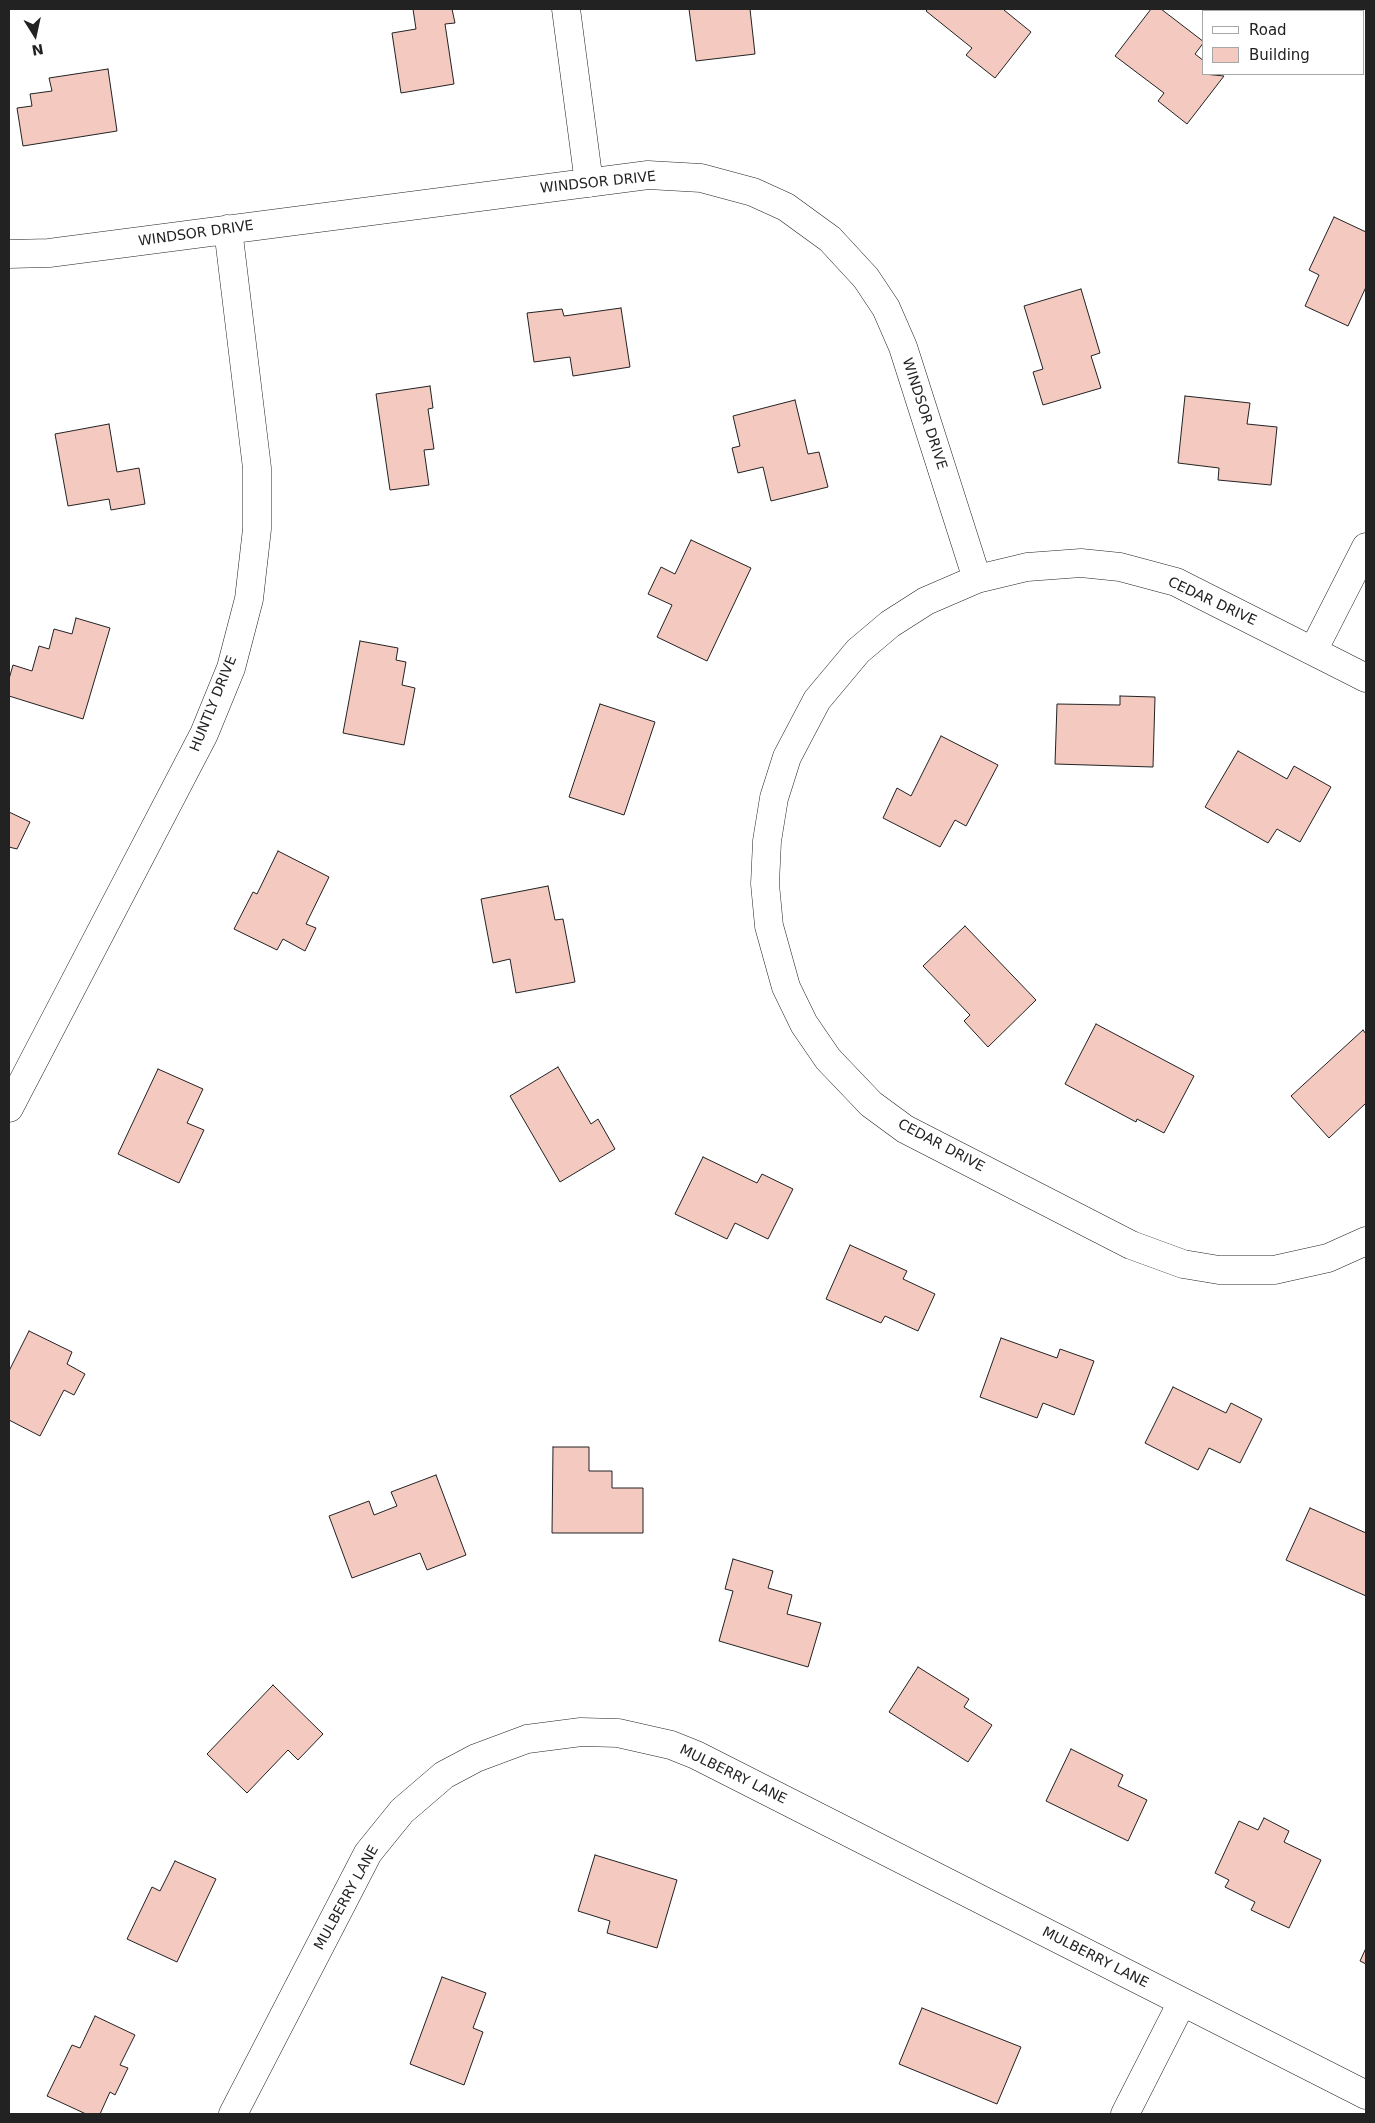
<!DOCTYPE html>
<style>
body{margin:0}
#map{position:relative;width:1375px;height:2123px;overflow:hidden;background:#fff;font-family:"DejaVu Sans",sans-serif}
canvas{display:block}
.frame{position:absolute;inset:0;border:10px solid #222;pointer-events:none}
.legend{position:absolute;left:1202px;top:10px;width:162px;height:65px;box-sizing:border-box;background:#fff;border:1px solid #a7a7a7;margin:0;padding:6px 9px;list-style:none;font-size:15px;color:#222}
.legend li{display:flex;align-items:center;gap:10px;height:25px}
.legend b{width:25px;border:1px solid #a7a7a7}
.north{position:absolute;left:10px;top:10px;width:50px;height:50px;-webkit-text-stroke:4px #fff;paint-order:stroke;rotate:170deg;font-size:14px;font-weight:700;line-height:20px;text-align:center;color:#222}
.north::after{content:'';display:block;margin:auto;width:18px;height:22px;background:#222;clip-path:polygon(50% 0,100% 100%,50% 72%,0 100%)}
</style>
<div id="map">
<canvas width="1375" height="2123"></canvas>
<div class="frame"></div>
<ul class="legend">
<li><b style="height:6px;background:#fff"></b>Road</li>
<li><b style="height:14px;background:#f3c9c0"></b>Building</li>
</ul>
<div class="north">N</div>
</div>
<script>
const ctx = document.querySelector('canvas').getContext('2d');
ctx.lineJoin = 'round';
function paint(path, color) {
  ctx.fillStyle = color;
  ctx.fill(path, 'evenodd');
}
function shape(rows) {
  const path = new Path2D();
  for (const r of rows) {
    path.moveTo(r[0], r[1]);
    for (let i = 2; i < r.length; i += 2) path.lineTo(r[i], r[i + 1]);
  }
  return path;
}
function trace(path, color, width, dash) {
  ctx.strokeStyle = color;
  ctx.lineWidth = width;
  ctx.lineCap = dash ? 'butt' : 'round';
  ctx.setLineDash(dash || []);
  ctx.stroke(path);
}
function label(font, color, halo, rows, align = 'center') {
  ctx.font = font + ' "DejaVu Sans",sans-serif';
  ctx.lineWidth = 4;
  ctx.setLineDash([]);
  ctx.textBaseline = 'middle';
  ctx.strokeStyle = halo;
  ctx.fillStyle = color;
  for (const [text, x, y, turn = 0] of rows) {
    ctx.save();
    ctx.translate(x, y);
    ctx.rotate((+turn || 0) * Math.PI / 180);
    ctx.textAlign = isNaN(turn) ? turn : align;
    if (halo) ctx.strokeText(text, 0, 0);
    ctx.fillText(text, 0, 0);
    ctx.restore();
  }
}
const building = shape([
 [413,9,452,9,455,23,445,24,454,84,401,93,392,33,416,29,413,9],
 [689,9,750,9,755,54,696,61,689,9],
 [928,9,1005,9,1004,10,1031,32,995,78,966,55,972,48,926,11,928,9],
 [1151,9,1161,9,1204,42,1195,54,1204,61,1204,74,1224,76,1187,124,1158,101,1164,93,1115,56,1151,9],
 [108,69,117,131,23,146,17,108,32,106,30,94,52,91,49,78,108,69],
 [1334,217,1366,232,1366,287,1348,326,1305,306,1319,275,1309,270,1334,217],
 [1081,289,1100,353,1091,356,1101,388,1043,405,1033,372,1043,369,1024,306,1081,289],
 [621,308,630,367,573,376,570,357,534,362,527,313,562,309,564,316,621,308],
 [430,386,433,408,428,409,434,449,424,450,429,485,390,490,376,394,430,386],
 [1185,396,1250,403,1247,424,1277,427,1271,485,1218,480,1219,468,1178,463,1185,396],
 [795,400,808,454,819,452,828,487,771,501,763,467,738,473,732,448,740,446,733,416,795,400],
 [109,424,117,472,139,468,145,504,111,510,109,499,68,506,55,434,109,424],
 [691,540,751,568,707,661,657,637,672,605,648,594,661,567,675,574,691,540],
 [76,618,110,628,83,719,9,696,9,679,13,665,32,671,39,646,49,649,54,629,72,634,76,618],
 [360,641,398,648,396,660,406,662,402,685,415,688,404,745,343,733,360,641],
 [1120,696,1155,697,1153,767,1055,764,1057,704,1120,705,1120,696],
 [600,704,655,722,624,815,569,797,600,704],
 [941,736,998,765,966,826,955,820,940,847,883,818,897,788,911,796,941,736],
 [1238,751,1287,779,1294,766,1331,787,1300,842,1277,829,1268,843,1205,807,1238,751],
 [9,812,30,822,17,849,9,847,9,812],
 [278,851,329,877,306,924,316,928,305,951,283,939,277,950,234,929,253,892,257,894,278,851],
 [548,886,555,920,563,919,575,982,516,993,510,959,493,963,481,899,548,886],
 [965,926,1036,1000,988,1047,964,1021,970,1015,923,966,965,926],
 [1096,1024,1194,1076,1164,1133,1137,1119,1136,1122,1065,1084,1096,1024],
 [1363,1030,1366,1034,1366,1103,1329,1138,1291,1096,1363,1030],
 [558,1067,591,1124,598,1119,615,1149,560,1182,510,1096,558,1067],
 [158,1069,203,1089,187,1123,204,1130,179,1183,118,1154,158,1069],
 [703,1157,757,1183,762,1174,793,1189,768,1239,735,1223,727,1239,675,1214,703,1157],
 [850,1245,907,1271,903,1279,935,1294,918,1331,885,1316,881,1323,826,1299,850,1245],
 [29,1331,72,1352,67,1364,85,1374,74,1395,64,1390,40,1436,9,1420,9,1371,29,1331],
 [1001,1338,1057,1358,1060,1349,1094,1361,1074,1415,1043,1403,1037,1418,980,1397,1001,1338],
 [1173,1387,1226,1413,1231,1403,1262,1419,1240,1463,1209,1448,1198,1470,1145,1443,1173,1387],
 [553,1447,589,1447,589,1471,612,1471,612,1488,643,1488,643,1533,552,1533,553,1447],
 [436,1475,466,1555,427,1570,420,1553,352,1578,329,1516,369,1501,374,1515,397,1506,391,1492,436,1475],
 [1310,1508,1366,1533,1366,1596,1286,1560,1310,1508],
 [733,1559,773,1571,768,1588,792,1595,787,1614,821,1623,808,1667,719,1641,733,1591,725,1589,733,1559],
 [918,1667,969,1699,964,1707,992,1725,968,1762,889,1712,918,1667],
 [273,1685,323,1734,298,1760,288,1750,247,1793,207,1754,273,1685],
 [1071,1749,1123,1775,1118,1786,1147,1800,1128,1841,1046,1801,1071,1749],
 [1264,1818,1289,1831,1284,1842,1321,1860,1289,1928,1251,1910,1255,1902,1225,1887,1229,1880,1215,1873,1239,1821,1258,1830,1264,1818],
 [595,1855,677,1880,657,1948,607,1933,610,1921,578,1911,595,1855],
 [175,1861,216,1879,177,1962,127,1939,152,1887,160,1891,175,1861],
 [1366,1948,1366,1964,1360,1961,1366,1948],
 [442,1977,486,1993,473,2028,483,2032,464,2085,410,2064,442,1977],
 [922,2008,1021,2047,997,2104,899,2064,922,2008],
 [95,2016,135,2035,120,2065,128,2068,115,2095,110,2092,100,2114,86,2114,47,2096,72,2045,80,2048,95,2016]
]);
const street = shape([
 [566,9,589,183],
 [9,254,49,253,648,175,701,178,753,192,786,207,830,239,866,278,886,308,903,347,977,579],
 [1313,651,1366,547],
 [1366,678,1176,582,1120,567,1081,563,1027,567,977,579,926,601,890,624,858,651,817,700,787,757,774,798,767,841,765,884,769,926,786,987,804,1024,828,1059,871,1104,905,1129,1131,1245,1183,1264,1219,1270,1274,1270,1328,1258,1366,1241],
 [9,1108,204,734,231,668,249,599,257,529,257,468,228,229],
 [233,2114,368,1853,402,1811,444,1775,476,1758,527,1739,581,1732,618,1733,671,1745,696,1755,1366,2095],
 [1125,2114,1182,2002]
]);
const streetNames = [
 ["WINDSOR DRIVE",598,183,-6],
 ["WINDSOR DRIVE",196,234,-8],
 ["WINDSOR DRIVE",924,414,72],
 ["CEDAR DRIVE",1212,602,25],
 ["HUNTLY DRIVE",214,704,-68],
 ["CEDAR DRIVE",941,1146,28],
 ["MULBERRY LANE",733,1775,26],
 ["MULBERRY LANE",347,1898,-61],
 ["MULBERRY LANE",1095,1958,27]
];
paint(building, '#f3c9c0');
trace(building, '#222', 1);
trace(street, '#222', 29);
trace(street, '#fff', 28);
label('14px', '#222', '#fff', streetNames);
</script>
